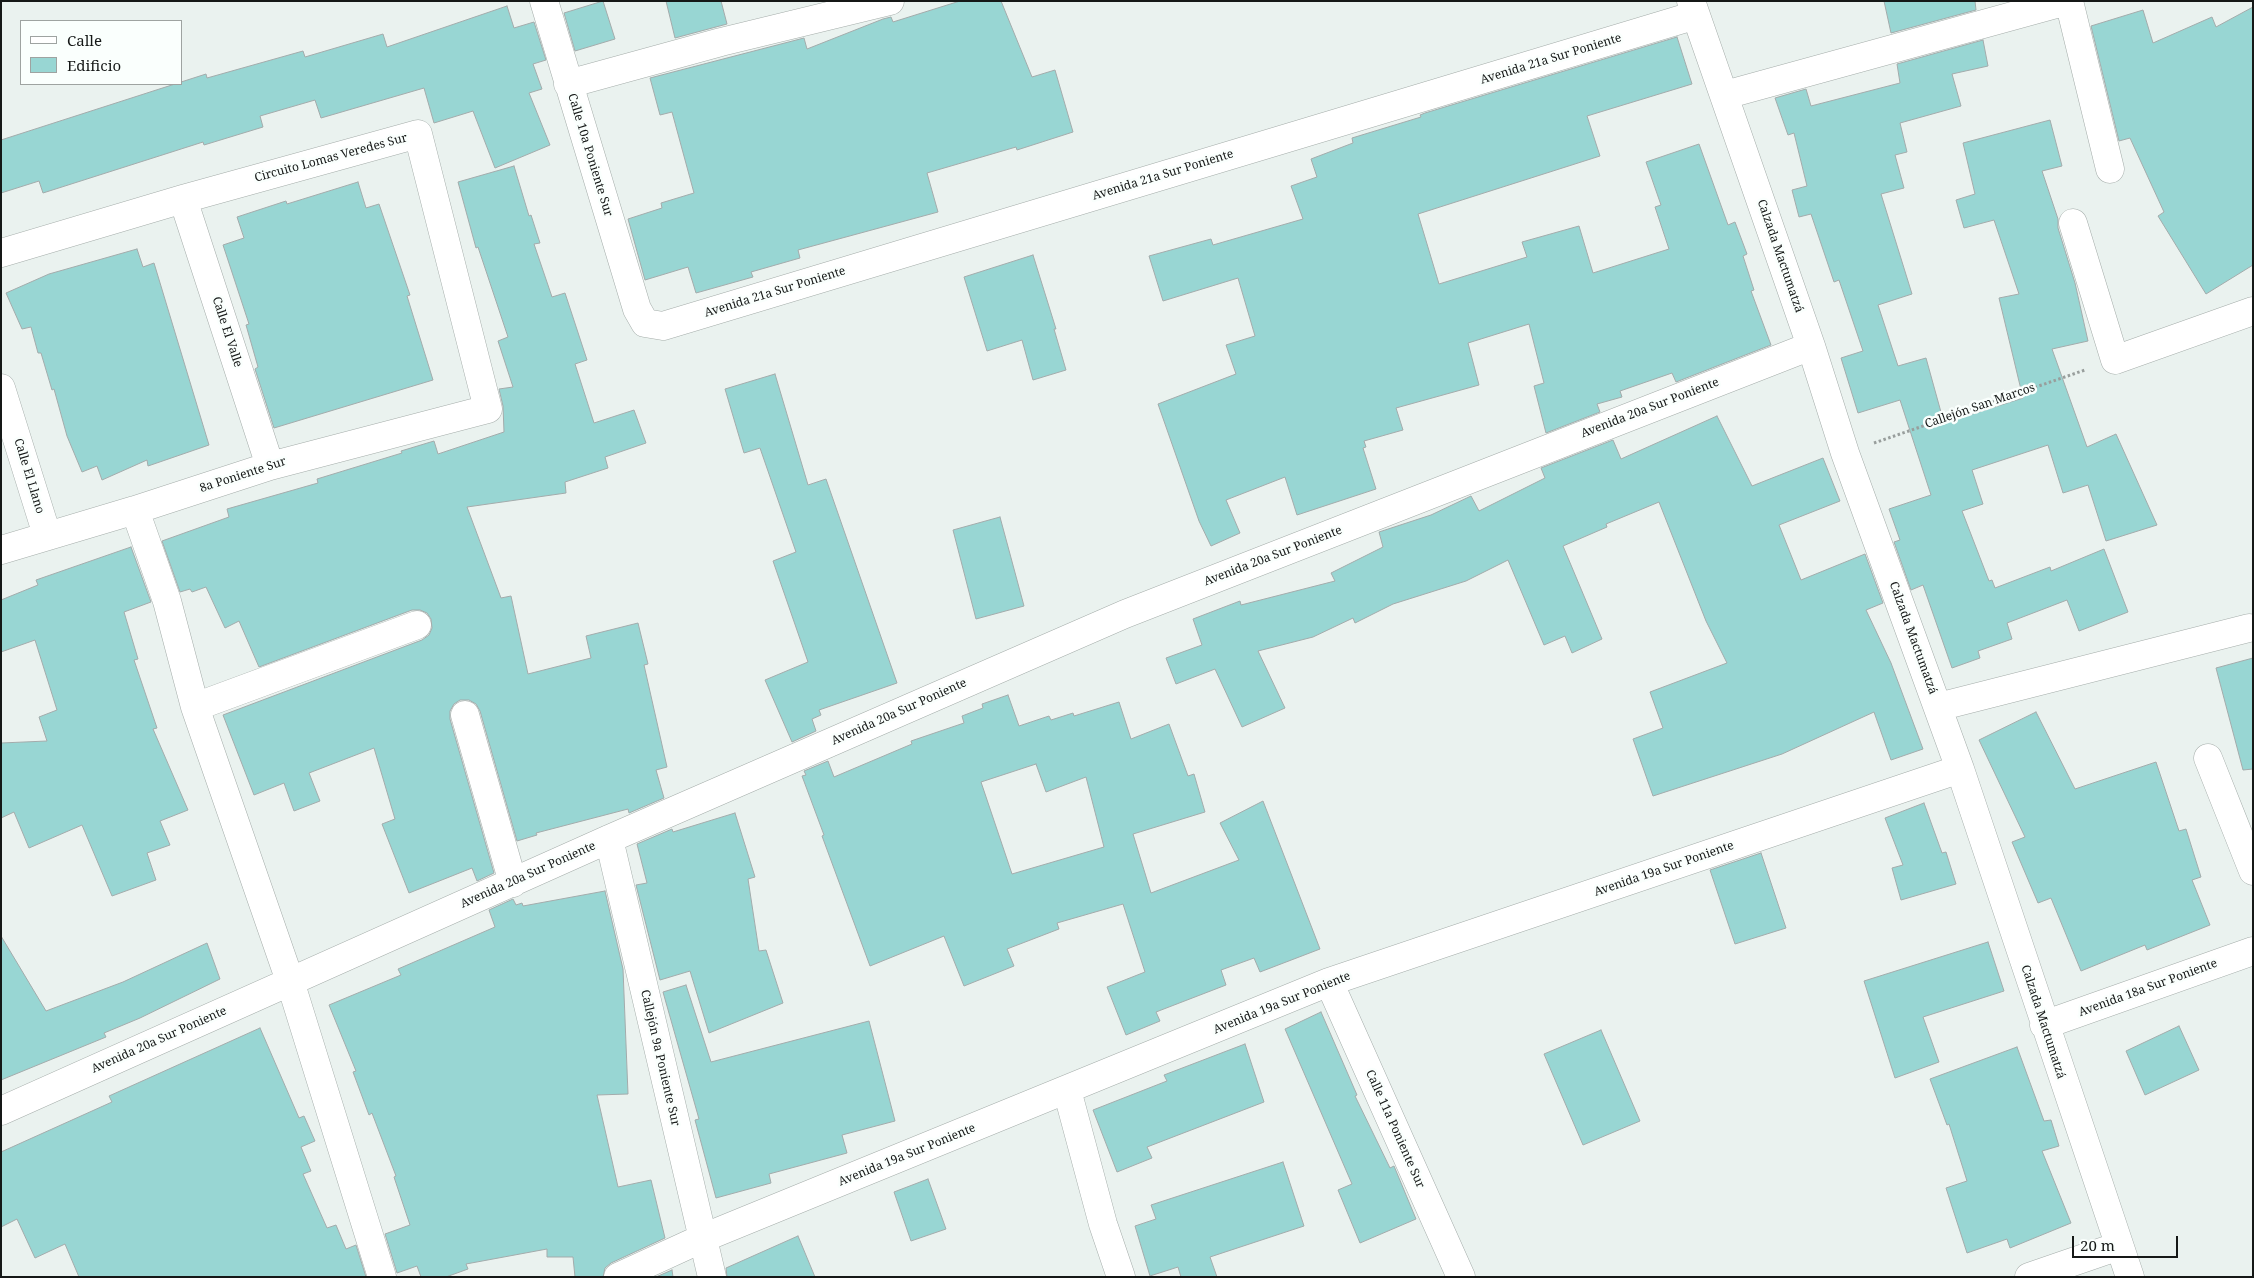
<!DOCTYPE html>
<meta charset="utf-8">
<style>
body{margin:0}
#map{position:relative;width:2254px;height:1278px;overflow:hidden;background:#eaf2ef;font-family:"Noto Serif",serif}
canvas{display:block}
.frame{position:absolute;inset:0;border:2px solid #151817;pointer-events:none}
.legend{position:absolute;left:20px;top:20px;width:162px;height:65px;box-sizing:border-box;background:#fafffd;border:1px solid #9ea3a1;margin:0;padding:6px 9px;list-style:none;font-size:15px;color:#151817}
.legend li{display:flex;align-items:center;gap:10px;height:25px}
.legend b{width:25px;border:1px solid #9ea3a1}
.scale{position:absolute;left:2072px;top:1236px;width:106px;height:22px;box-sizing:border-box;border:2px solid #151817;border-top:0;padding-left:6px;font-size:15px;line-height:18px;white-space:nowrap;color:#151817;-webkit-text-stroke:4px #fafffd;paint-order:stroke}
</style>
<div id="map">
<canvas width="2254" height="1278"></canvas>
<div class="frame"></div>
<ul class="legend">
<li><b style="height:6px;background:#fff"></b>Calle</li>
<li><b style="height:14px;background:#98d6d3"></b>Edificio</li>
</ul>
<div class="scale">20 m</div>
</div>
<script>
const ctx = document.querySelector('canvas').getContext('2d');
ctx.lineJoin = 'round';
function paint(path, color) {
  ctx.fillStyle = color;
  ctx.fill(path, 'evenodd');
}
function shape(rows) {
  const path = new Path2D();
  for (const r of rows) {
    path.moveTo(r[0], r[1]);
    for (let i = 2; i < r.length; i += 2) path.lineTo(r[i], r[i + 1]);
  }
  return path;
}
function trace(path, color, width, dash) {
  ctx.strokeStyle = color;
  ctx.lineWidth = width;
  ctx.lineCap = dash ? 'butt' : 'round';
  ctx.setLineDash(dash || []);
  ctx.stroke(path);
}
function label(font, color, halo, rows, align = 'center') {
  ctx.font = font + ' "Noto Serif",serif';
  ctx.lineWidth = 5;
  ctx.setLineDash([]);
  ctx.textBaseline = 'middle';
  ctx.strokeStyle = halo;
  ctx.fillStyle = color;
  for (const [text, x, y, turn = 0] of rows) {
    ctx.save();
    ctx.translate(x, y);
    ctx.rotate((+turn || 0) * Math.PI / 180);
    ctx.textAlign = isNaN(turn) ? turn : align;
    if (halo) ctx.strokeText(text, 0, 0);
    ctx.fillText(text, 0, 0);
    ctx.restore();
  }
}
const building = shape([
 [603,1,615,39,575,51,564,13,603,1],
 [666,1,721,1,727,24,675,38,666,1],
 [960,1,1001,1,1032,77,1055,70,1073,132,1017,150,1016,147,927,173,938,212,798,250,800,258,751,272,753,277,696,293,688,267,645,280,628,219,662,208,661,203,694,193,672,112,660,115,650,78,804,38,807,49,883,19,891,17,893,22,960,1],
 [1884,1,1975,1,1976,10,1891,33,1884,1],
 [507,6,514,28,534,22,546,60,533,64,542,89,529,93,550,145,495,168,473,111,434,123,424,88,321,118,315,100,260,116,263,127,204,145,203,142,43,193,39,181,1,193,1,140,206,74,207,78,303,51,305,57,383,34,387,47,507,6],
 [2253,7,2253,265,2206,294,2158,216,2164,212,2130,138,2119,141,2091,26,2143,10,2153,43,2212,17,2216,27,2253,7],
 [1677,37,1692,84,1587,116,1600,156,1418,214,1439,284,1527,257,1522,242,1579,226,1593,273,1669,249,1655,207,1661,205,1646,162,1699,144,1728,225,1735,222,1747,254,1743,256,1754,290,1751,291,1771,345,1676,382,1672,373,1620,391,1622,397,1597,404,1600,412,1546,433,1534,386,1544,383,1529,324,1468,343,1479,385,1396,408,1403,430,1364,441,1366,447,1363,448,1376,489,1297,515,1285,477,1226,500,1240,533,1211,546,1199,521,1158,404,1236,374,1226,345,1255,336,1238,278,1163,301,1149,256,1211,239,1213,245,1303,219,1291,186,1317,177,1311,159,1353,143,1352,138,1421,117,1420,115,1425,113,1677,37],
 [1983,40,1988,66,1952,74,1961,106,1900,123,1907,152,1895,155,1904,188,1881,194,1912,294,1878,305,1898,366,1926,358,1944,423,2023,398,1999,298,2019,294,1994,220,1964,228,1956,200,1975,194,1963,143,2050,120,2062,166,2042,171,2058,219,2058,228,2075,283,2088,341,2052,349,2087,447,2116,434,2157,525,2106,541,2088,485,2063,493,2048,445,1972,470,1983,504,1962,511,1989,581,1992,580,1995,588,2050,567,2051,571,2104,549,2128,612,2079,631,2067,600,2007,623,2012,639,1978,651,1980,658,1952,668,1923,585,1911,590,1894,542,1900,540,1889,509,1931,495,1900,400,1858,413,1841,358,1863,351,1839,280,1834,282,1811,214,1799,217,1792,190,1807,186,1794,133,1788,135,1775,98,1806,89,1811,106,1900,83,1897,64,1983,40],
 [514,166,529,216,531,215,540,243,534,244,552,297,565,293,587,360,575,364,594,423,634,410,646,443,605,457,608,468,565,482,566,493,467,507,501,598,511,596,528,674,591,658,586,636,638,623,648,664,644,665,667,767,656,770,664,798,629,813,628,809,536,833,537,835,517,841,480,711,476,704,469,700,460,700,454,704,450,711,450,719,494,873,477,881,472,868,409,893,382,824,395,819,374,748,309,773,320,801,294,811,284,783,254,795,223,715,422,640,429,635,432,628,431,619,427,613,420,610,412,610,259,667,239,621,225,628,206,587,192,592,190,589,180,592,162,541,229,517,227,509,318,483,317,479,402,453,401,451,434,441,438,454,504,432,503,406,499,389,513,387,498,341,508,337,478,247,476,248,458,182,514,166],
 [358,182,366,208,379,204,410,295,407,296,433,380,274,428,255,369,258,367,246,325,249,324,223,245,244,238,237,217,286,201,287,204,358,182],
 [137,249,143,267,154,263,209,445,148,466,147,460,102,480,97,466,82,472,67,436,54,389,52,390,41,353,38,353,31,327,22,329,6,293,49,274,137,249],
 [1033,255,1056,329,1054,329,1066,370,1033,380,1022,340,987,351,964,277,1033,255],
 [775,374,808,485,826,479,897,683,819,710,821,715,812,719,816,731,792,742,765,680,808,662,773,561,796,552,760,448,744,453,725,389,775,374],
 [1717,416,1752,486,1823,458,1840,501,1779,525,1801,580,1865,554,1883,603,1866,610,1891,663,1923,749,1891,760,1874,712,1782,754,1653,796,1633,739,1663,728,1650,692,1727,663,1706,621,1659,502,1606,524,1607,527,1563,546,1602,639,1572,653,1565,636,1544,645,1508,560,1466,581,1393,604,1355,623,1353,618,1313,637,1258,651,1285,708,1242,727,1215,669,1176,684,1166,658,1202,645,1193,619,1240,601,1241,605,1335,581,1331,573,1383,547,1379,532,1431,515,1471,496,1479,511,1545,478,1541,468,1613,440,1621,459,1717,416],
 [1000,517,1024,606,976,619,953,530,1000,517],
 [131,547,151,602,124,612,138,659,134,660,157,728,153,729,188,810,160,821,170,845,147,853,156,880,112,896,82,825,29,848,14,812,1,818,1,743,47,741,39,717,57,710,35,640,1,652,1,600,38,585,36,580,131,547],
 [2253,658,2253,769,2243,770,2216,668,2253,658],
 [1008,695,1019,726,1049,716,1051,720,1073,713,1074,716,1119,702,1131,739,1169,724,1188,776,1194,774,1205,812,1133,834,1151,893,1239,860,1220,823,1263,801,1320,949,1260,972,1254,958,1221,970,1226,985,1156,1012,1160,1021,1126,1035,1107,987,1145,972,1123,904,1057,923,1059,929,1007,949,1014,966,964,986,944,936,870,966,822,836,824,835,802,776,806,775,804,771,828,761,834,777,912,744,911,741,964,723,962,716,983,708,982,704,1008,695],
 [1036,764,1046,792,1086,777,1104,847,1012,874,981,782,1036,764],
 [2036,712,2075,789,2156,762,2179,831,2186,829,2201,877,2192,880,2210,925,2147,950,2145,945,2081,971,2051,898,2038,903,2012,842,2025,837,1979,740,2036,712],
 [1924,803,1942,853,1946,852,1956,884,1901,900,1892,868,1903,865,1885,818,1924,803],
 [735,813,755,877,748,879,759,951,766,950,783,1003,709,1033,690,971,660,980,636,885,647,883,637,844,672,829,673,832,735,813],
 [1761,853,1786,928,1735,944,1710,870,1761,853],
 [605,891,623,969,628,1094,597,1095,618,1187,651,1180,665,1238,611,1263,605,1268,603,1277,575,1277,573,1257,547,1257,547,1249,466,1264,468,1269,446,1277,421,1277,417,1266,397,1273,385,1234,410,1225,394,1177,396,1176,372,1113,369,1115,353,1072,356,1071,329,1005,401,975,398,969,495,927,489,910,513,899,516,905,522,903,523,906,605,891],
 [1,936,46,1011,123,982,207,943,220,979,140,1018,104,1033,106,1037,1,1080,1,936],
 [1988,942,2004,991,1923,1017,1939,1062,1895,1078,1864,981,1988,942],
 [686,985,711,1062,869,1021,895,1121,842,1135,847,1153,769,1174,771,1183,716,1198,695,1120,699,1119,663,992,686,985],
 [1321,1012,1357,1095,1355,1096,1390,1168,1394,1166,1416,1219,1360,1243,1338,1190,1352,1184,1285,1029,1321,1012],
 [2179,1026,2199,1070,2145,1095,2126,1051,2179,1026],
 [260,1028,299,1118,304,1116,315,1141,301,1147,311,1171,303,1174,327,1228,336,1225,346,1249,356,1245,366,1277,79,1277,65,1244,35,1258,17,1219,1,1227,1,1152,112,1102,109,1096,260,1028],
 [1601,1030,1640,1121,1583,1145,1544,1054,1601,1030],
 [1245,1044,1264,1102,1147,1147,1152,1158,1117,1172,1093,1110,1167,1081,1164,1075,1245,1044],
 [2017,1047,2044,1121,2051,1120,2059,1146,2042,1151,2071,1223,2010,1248,2007,1239,1967,1253,1946,1188,1967,1181,1949,1124,1947,1125,1930,1079,2017,1047],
 [1283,1162,1304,1226,1210,1257,1217,1277,1181,1277,1178,1267,1150,1276,1135,1226,1156,1219,1151,1205,1283,1162],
 [928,1179,946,1229,911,1241,894,1192,928,1179],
 [798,1236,815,1277,727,1277,726,1268,798,1236],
 [672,1270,673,1277,656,1277,672,1270]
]);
const path = shape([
 [1874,443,2085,370]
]);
const minor = shape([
 [544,1,637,309,645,323,663,326,1696,15],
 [1691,1,1811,346,1845,453,1960,769,2130,1277],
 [2069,1,2110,169],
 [568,84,721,42,890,1],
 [1725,95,2067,1],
 [183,199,270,466],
 [2073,223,2115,360,2253,311],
 [1,253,183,199,418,134,488,409,270,466,135,510,1,550],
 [1,388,47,535],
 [135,510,167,601,195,707,290,981,382,1277],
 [195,707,417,625],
 [1938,707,2249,628],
 [465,715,513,883],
 [2208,758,2253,871],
 [609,839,712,1277],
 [1329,982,1461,1277],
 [2044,1025,2253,951],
 [1067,1090,1103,1224,1121,1277],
 [1,1111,609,839,1125,614,1811,346],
 [618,1277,703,1238,1329,982,1960,769],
 [2029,1277,2119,1246]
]);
const streetNames = [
 ["Avenida 21a Sur Poniente",1551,59,-17],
 ["Calle 10a Poniente Sur",590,155,73],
 ["Circuito Lomas Veredes Sur",331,158,-15],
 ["Avenida 21a Sur Poniente",1163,175,-17],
 ["Calzada Mactumatzá",1780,256,71],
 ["Avenida 21a Sur Poniente",775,292,-17],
 ["Calle El Valle",227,332,72],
 ["Callejón San Marcos",1980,406,-19],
 ["Avenida 20a Sur Poniente",1650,408,-21],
 ["8a Poniente Sur",243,475,-18],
 ["Calle El Llano",29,476,73],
 ["Avenida 20a Sur Poniente",1273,556,-21],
 ["Calzada Mactumatzá",1913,638,70],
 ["Avenida 20a Sur Poniente",899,712,-24],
 ["Avenida 19a Sur Poniente",1664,869,-19],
 ["Avenida 20a Sur Poniente",528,875,-24],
 ["Avenida 18a Sur Poniente",2148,988,-20],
 ["Avenida 19a Sur Poniente",1282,1003,-22],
 ["Calzada Mactumatzá",2043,1022,72],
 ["Avenida 20a Sur Poniente",159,1040,-24],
 ["Callejón 9a Poniente Sur",660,1058,77],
 ["Calle 11a Poniente Sur",1395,1129,66],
 ["Avenida 19a Sur Poniente",907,1155,-22]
];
paint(building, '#98d6d3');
trace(building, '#a3abab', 1);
trace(minor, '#a5adaa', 29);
trace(path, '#989e9c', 3, [2.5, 2.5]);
trace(minor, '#fff', 28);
label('12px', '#151817', '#fafffd', streetNames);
</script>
